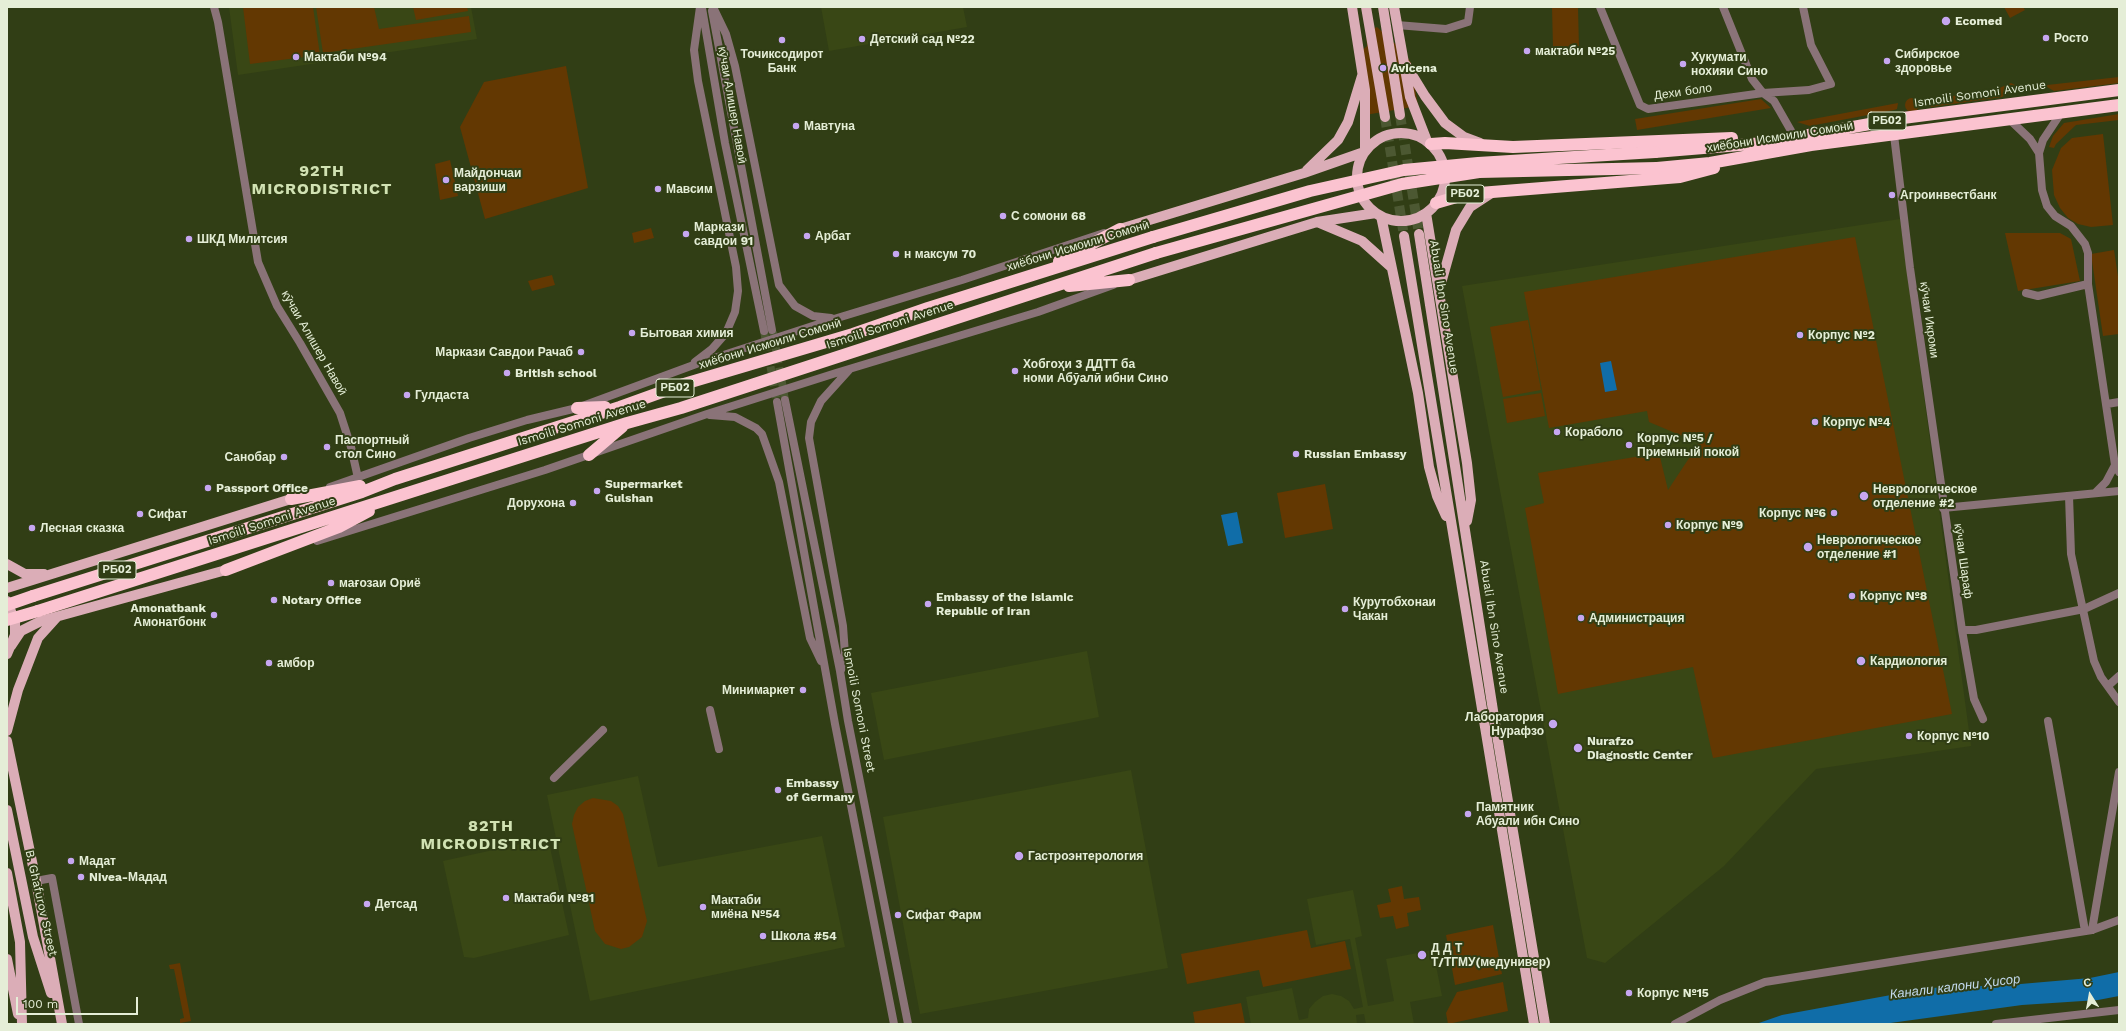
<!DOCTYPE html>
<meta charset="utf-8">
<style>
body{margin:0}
#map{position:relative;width:2126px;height:1031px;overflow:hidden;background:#313e15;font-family:"Work Sans",sans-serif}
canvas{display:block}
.frame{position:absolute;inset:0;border:8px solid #e5eed7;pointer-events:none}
.north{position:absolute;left:2070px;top:975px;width:40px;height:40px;-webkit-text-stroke:3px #313e15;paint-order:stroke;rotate:349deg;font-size:11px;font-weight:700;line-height:16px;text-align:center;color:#e5eed7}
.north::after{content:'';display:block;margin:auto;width:14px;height:18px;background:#e5eed7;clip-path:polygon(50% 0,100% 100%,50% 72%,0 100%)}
.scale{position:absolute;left:16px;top:997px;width:122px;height:18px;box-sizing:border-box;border:2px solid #e5eed7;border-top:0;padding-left:5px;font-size:12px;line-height:14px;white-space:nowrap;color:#e5eed7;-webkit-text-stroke:3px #313e15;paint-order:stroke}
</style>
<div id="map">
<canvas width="2126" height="1031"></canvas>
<div class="frame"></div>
<div class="north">С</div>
<div class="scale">100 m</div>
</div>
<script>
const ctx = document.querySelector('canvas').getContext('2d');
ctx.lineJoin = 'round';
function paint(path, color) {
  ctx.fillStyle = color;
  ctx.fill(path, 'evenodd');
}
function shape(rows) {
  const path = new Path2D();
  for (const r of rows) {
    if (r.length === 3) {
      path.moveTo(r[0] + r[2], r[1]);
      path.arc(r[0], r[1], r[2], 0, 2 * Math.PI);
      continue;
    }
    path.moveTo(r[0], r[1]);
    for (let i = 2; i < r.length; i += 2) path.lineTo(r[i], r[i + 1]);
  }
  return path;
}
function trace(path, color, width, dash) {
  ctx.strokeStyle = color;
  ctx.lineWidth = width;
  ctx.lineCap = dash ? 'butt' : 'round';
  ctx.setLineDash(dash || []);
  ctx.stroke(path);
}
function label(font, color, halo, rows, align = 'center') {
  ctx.font = font + ' "Work Sans",sans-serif';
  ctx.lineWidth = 4;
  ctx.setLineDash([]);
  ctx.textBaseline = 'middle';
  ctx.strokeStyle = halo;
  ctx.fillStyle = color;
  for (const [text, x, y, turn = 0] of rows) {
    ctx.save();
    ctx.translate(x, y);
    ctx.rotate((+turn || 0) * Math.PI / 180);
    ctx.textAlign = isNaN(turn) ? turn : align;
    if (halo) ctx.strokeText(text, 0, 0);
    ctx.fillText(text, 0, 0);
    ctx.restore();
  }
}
const built = shape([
 [229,7,471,7,477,39,238,75],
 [821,7,963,7,967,27,829,51],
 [1900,219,1971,746,1816,769,1724,866,1605,963,1587,958,1462,286],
 [1087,651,1099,717,884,760,871,693],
 [1131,770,1168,968,920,1014,883,817],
 [638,776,658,867,822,836,845,947,590,1001,547,795],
 [548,838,569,935,474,958,464,957,443,861],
 [1353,890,1362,936,1355,938,1368,1006,1394,1001,1386,959,1433,950,1442,996,1410,1002,1414,1024,1366,1024,1364,1014,1356,1015,1357,1024,1251,1024,1246,997,1292,988,1299,1020,1308,1018,1309,1009,1315,1002,1323,996,1332,994,1341,996,1349,1001,1354,1009,1363,1007,1350,939,1316,945,1307,899]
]);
const green = shape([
 [243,7,313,7,320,55,250,64],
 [316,7,374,7,379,29,469,16,471,32,323,53],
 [413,7,467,7,468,11,416,20],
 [1552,7,1578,7,1579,48,1553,48],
 [2004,7,2023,7,2025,10,2010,18],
 [1377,27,1405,53,1411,63,1418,106,1365,115,1356,56,1367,46,1366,32],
 [566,66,588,188,485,219,460,127,484,82],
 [2119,77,2119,83,2054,91,2047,87,2047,85],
 [2011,83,2015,85,2002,97,1931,107,1927,103,1927,100,1997,89],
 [1912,105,7],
 [1761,99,1771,108,1637,130,1635,119],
 [1898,103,1897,109,1894,110,1810,126,1797,122],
 [2119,114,2119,120,2076,125,2056,144,2054,148,2049,147,2053,136,2064,123],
 [2103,134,2113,225,2091,227,2078,224,2068,218,2060,208,2054,195,2052,170,2061,148,2072,138],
 [450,160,458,196,440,200,435,164],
 [651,228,654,238,634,243,632,233],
 [2005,233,2060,233,2071,239,2080,281,2018,291],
 [1855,237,1952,714,1713,758,1693,667,1558,694,1525,508,1544,503,1538,473,1659,453,1668,490,1699,443,1649,422,1647,411,1549,428,1524,292],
 [2114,250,2119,283,2119,334,2103,336,2091,254],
 [552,275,555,285,532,291,528,281],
 [1528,320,1541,390,1503,397,1490,327],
 [1541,393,1545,416,1507,423,1503,399],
 [1325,484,1333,529,1285,538,1277,493],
 [593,798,611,801,618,806,623,814,647,921,642,937,629,947,621,949,605,944,595,931,572,824,574,815,578,807,585,801],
 [1402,886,1404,899,1419,897,1421,910,1407,913,1409,926,1396,929,1393,916,1380,918,1377,905,1391,902,1388,889],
 [1493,925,1502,974,1455,985,1446,935],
 [1307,930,1311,948,1345,941,1351,969,1263,987,1259,970,1187,984,1181,954],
 [180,963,191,1021,180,1023,180,1019,184,1018,174,969,170,969,169,965],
 [1503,982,1508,1011,1448,1024,1446,1013,1457,992],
 [1241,1003,1245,1024,1195,1024,1193,1012]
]);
const water = shape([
 [1611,361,1617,390,1605,392,1600,363],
 [1237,512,1243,543,1228,546,1221,515],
 [2119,972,2119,996,2098,1000,2022,1005,1883,1024,1756,1024,1782,1015,1929,988,2009,985,2090,978]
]);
const minorTunnel = shape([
 [764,331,777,402],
 [773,332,785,400]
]);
const majorTunnel = shape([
 [1400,115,1419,234],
 [1385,117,1404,236]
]);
const minor = shape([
 [214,7,218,22,258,262,277,306,300,343,340,413,351,447,358,478],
 [713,7,726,34,735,66,779,285,795,306,813,316,831,318],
 [1600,7,1640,105,1648,109,1763,93,1809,90,1831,84,1811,45,1803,7],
 [1723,7,1752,79,1763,93,1774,101,1794,136],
 [702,8,725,143,764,331],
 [712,11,772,330],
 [1397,25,1446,29,1468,22,1470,7],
 [2009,119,2030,139,2039,153,2042,190,2047,206,2055,216,2071,226,2085,244,2088,253,2088,284,2115,465,2119,472],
 [1894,135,1910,268,1962,630,1974,699,1983,719],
 [2039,153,2043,140,2061,113],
 [2026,293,2038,296,2088,284],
 [695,362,712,349,726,333,735,312,738,291,736,267,698,81,694,50,700,7],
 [785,400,840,671,848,721,908,1024],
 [777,402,835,724,894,1024],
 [2107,404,2119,402],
 [710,415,735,417,756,428,762,434,779,482,810,638,821,661],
 [330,487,469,438,527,420,577,408,699,363,834,319,962,280,1104,233],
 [2095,493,2106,482,2115,465],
 [2069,496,2071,554,2094,661,2101,677,2119,702],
 [1943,508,2119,491],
 [317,541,545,470,707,414,836,373,1038,312,1113,285],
 [1962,630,1976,630,2084,609,2119,593],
 [841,670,845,654,843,626,809,438,811,422,821,401,849,370],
 [2109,685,2119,676],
 [710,710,719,749],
 [2048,721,2085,931],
 [554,778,603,730],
 [36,881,52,878,79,1024],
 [2092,930,2119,772],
 [1675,1024,1720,1000,1765,982,2092,930,2119,920],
 [1996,1024,2119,1010]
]);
const major = shape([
 [1352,7,1365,90,1365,151],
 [1366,7,1385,117],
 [1383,7,1400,115],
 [1394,7,1410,97,1427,141],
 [1406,65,1425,96,1445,123,1464,137,1480,143],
 [1401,177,44],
 [1307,170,1338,140,1348,122,1362,76],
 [1426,213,1467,463,1471,500,1467,521],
 [1381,216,1418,393,1429,467,1437,496,1446,516],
 [1317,222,1362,241,1391,267],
 [1120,229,1304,173,1364,152],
 [1419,234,1494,717,1545,1024],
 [1404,236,1534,1024],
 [1129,280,1317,222,1376,213],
 [1440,287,1456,230,1470,207,1493,192],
 [7,564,25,574,44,574],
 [7,588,291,499],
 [7,601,15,622,15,635,7,654],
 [11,646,21,631,41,621,226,570],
 [7,731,18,690,38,638,57,617],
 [7,741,36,881,62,1024],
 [7,810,33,937,51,993],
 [7,873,20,942,22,1024],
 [7,959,18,1014]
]);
const highway = shape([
 [1431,144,1445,143,1513,147,1732,138],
 [1655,152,1764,143,1903,118,2119,90],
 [1657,168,1710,163,1811,145,2119,105],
 [1436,203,1467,194,1680,177,1714,168],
 [1059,261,1120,229],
 [1069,286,1129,280],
 [577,408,605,407],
 [589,455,622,427],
 [291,499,360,486],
 [226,570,339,527,369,511],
 [33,596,362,492,395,479,620,407,684,384,853,334,928,308,1153,237],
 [38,611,627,423,681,408,1156,253]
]);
const highwayBridge = shape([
 [1153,237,1310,191,1404,170,1478,163,1655,152],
 [1156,253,1402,184,1479,172,1657,168],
 [7,605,33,596],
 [7,620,38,611]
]);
const markers = [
 [1946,21,5,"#c6a6f0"],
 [2046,38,4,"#c6a6f0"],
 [862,39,4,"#c6a6f0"],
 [782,40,4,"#c6a6f0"],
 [1527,51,4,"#c6a6f0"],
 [296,57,4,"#c6a6f0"],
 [1887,61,4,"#c6a6f0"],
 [1683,64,4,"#c6a6f0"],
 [1383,68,4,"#c6a6f0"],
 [796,126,4,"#c6a6f0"],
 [446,180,4,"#c6a6f0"],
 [658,189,4,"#c6a6f0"],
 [1892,195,4,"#c6a6f0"],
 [1003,216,4,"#c6a6f0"],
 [686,234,4,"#c6a6f0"],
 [807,236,4,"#c6a6f0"],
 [189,239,4,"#c6a6f0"],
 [896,254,4,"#c6a6f0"],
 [632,333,4,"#c6a6f0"],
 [1800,335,4,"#c6a6f0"],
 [581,352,4,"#c6a6f0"],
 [1015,371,4,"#c6a6f0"],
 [507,373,4,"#c6a6f0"],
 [407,395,4,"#c6a6f0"],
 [1815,422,4,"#c6a6f0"],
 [1557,432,4,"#c6a6f0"],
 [1629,445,4,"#c6a6f0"],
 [327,447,4,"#c6a6f0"],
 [1296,454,4,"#c6a6f0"],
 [284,457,4,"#c6a6f0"],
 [208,488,4,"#c6a6f0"],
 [597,491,4,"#c6a6f0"],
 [1864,496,5,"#c6a6f0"],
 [573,503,4,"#c6a6f0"],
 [1834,513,4,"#c6a6f0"],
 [140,514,4,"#c6a6f0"],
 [1668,525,4,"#c6a6f0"],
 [32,528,4,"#c6a6f0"],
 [1808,547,5,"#c6a6f0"],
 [331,583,4,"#c6a6f0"],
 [1852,596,4,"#c6a6f0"],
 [274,600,4,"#c6a6f0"],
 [928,604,4,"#c6a6f0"],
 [1345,609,4,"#c6a6f0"],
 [214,615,4,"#c6a6f0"],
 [1581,618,4,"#c6a6f0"],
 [1861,661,5,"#c6a6f0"],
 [269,663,4,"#c6a6f0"],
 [803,690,4,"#c6a6f0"],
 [1553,724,5,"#c6a6f0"],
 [1909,736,4,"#c6a6f0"],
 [1578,748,5,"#c6a6f0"],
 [778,790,4,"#c6a6f0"],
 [1468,814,4,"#c6a6f0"],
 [1019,856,5,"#c6a6f0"],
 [71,861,4,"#c6a6f0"],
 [81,877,4,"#c6a6f0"],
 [506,898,4,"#c6a6f0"],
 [367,904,4,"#c6a6f0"],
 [703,907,4,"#c6a6f0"],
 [898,915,4,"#c6a6f0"],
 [763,936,4,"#c6a6f0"],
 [1422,955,5,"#c6a6f0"],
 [1629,993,4,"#c6a6f0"]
];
const shields = [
 [1887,121,38],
 [1465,194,38],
 [675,388,38],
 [117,570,38]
];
const shieldNames = [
 ["РБ02",1887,121],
 ["РБ02",1465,194],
 ["РБ02",675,388],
 ["РБ02",117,570]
];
const poiNames = [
 ["Ecomed",1955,21],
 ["Росто",2054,38],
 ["Детский сад №22",870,39],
 ["мактаби №25",1535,51],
 ["Точиксодирот",782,54,"center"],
 ["Банк",782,68,"center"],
 ["Сибирское",1895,54],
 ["здоровье",1895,68],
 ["Мактаби №94",304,57],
 ["Хукумати",1691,57],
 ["нохияи Сино",1691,71],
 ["Avicena",1391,68],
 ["Мавтуна",804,126],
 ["Майдончаи",454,173],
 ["варзиши",454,187],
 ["Мавсим",666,189],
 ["Агроинвестбанк",1900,195],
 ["С сомони 68",1011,216],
 ["Маркази",694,227],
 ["савдои 91",694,241],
 ["Арбат",815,236],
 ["ШКД Милитсия",197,239],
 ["н максум 70",904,254],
 ["Бытовая химия",640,333],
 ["Корпус №2",1808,335],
 ["Маркази Савдои Рачаб",573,352,"right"],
 ["Хобгоҳи 3 ДДТТ ба",1023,364],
 ["номи Абӯалӣ ибни Сино",1023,378],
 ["British school",515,373],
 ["Гулдаста",415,395],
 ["Корпус №4",1823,422],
 ["Кораболо",1565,432],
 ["Корпус №5 /",1637,438],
 ["Приемный покой",1637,452],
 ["Паспортный",335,440],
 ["стол Сино",335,454],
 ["Russian Embassy",1304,454],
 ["Санобар",276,457,"right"],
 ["Supermarket",605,484],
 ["Gulshan",605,498],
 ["Passport Office",216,488],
 ["Неврологическое",1873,489],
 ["отделение #2",1873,503],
 ["Дорухона",565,503,"right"],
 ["Корпус №6",1826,513,"right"],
 ["Сифат",148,514],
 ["Корпус №9",1676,525],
 ["Лесная сказка",40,528],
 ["Неврологическое",1817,540],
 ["отделение #1",1817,554],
 ["мағозаи Ориё",339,583],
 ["Корпус №8",1860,596],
 ["Embassy of the Islamic",936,597],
 ["Republic of Iran",936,611],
 ["Notary Office",282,600],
 ["Курутобхонаи",1353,602],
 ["Чакан",1353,616],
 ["Amonatbank",206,608,"right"],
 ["Амонатбонк",206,622,"right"],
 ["Администрация",1589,618],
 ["Кардиология",1870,661],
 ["амбор",277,663],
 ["Минимаркет",795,690,"right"],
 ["Лаборатория",1544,717,"right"],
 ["Нурафзо",1544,731,"right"],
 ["Корпус №10",1917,736],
 ["Nurafzo",1587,741],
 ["Diagnostic Center",1587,755],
 ["Embassy",786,783],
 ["of Germany",786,797],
 ["Памятник",1476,807],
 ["Абуали ибн Сино",1476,821],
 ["Гастроэнтерология",1028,856],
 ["Мадат",79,861],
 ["Nivea-Мадад",89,877],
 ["Мактаби №81",514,898],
 ["Мактаби",711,900],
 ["миёна №54",711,914],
 ["Детсад",375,904],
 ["Сифат Фарм",906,915],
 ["Школа #54",771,936],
 ["Д Д Т",1431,948],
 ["Т/ТГМУ(медунивер)",1431,962],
 ["Корпус №15",1637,993]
];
const streetNames = [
 ["Дехи боло",1683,92,-8],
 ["Ismoili Somoni Avenue",1980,94,-8],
 ["кӯчаи Алишер Навоӣ",732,105,80],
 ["хиёбони Исмоили Сомонӣ",1780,137,-9],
 ["хиёбони Исмоили Сомонӣ",1078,246,-17],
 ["Abuali Ibn Sino Avenue",1444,307,81],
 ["кӯчаи Икроми",1929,320,82],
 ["Ismoili Somoni Avenue",890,325,-18],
 ["кӯчаи Алишер Навоӣ",314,343,60],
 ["хиёбони Исмоили Сомонӣ",770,344,-17],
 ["Ismoili Somoni Avenue",582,423,-17],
 ["Ismoili Somoni Avenue",272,521,-18],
 ["кӯчаи Шараф",1963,561,82],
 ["Abuali Ibn Sino Avenue",1494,627,81],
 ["Ismoili Somoni Street",859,710,79],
 ["B. Ghafurov Street",41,903,77]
];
const waterNames = [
 ["Канали калони Ҳисор",1955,987,-7]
];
const districtNames = [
 ["92TH",322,171],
 ["MICRODISTRICT",322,189],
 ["82TH",491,826],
 ["MICRODISTRICT",491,844]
];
paint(built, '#394715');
paint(green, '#633802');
paint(water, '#106da8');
trace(minorTunnel, '#4c5832', 8, [8, 4]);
trace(majorTunnel, '#4c5832', 10, [10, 5]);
trace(minor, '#8a7378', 8);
trace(major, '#dbadb7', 10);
trace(highway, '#fbc3d0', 12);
trace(highwayBridge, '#fbc3d0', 12);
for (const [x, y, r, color] of markers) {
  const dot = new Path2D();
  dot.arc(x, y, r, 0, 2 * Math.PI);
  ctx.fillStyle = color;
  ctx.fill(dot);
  trace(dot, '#313e15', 1.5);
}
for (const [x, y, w] of shields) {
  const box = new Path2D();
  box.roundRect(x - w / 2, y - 9, w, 18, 3);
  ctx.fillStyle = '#313e15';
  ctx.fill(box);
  trace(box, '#e5eed7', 1);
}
label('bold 11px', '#e5eed7', null, shieldNames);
label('bold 12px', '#e5eed7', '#313e15', poiNames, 'left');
label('12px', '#e5eed7', '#313e15', streetNames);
label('italic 13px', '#c3d9ed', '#313e15', waterNames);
ctx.letterSpacing = '1px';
label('bold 16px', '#d1e2b3', '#313e15', districtNames);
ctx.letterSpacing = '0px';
</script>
